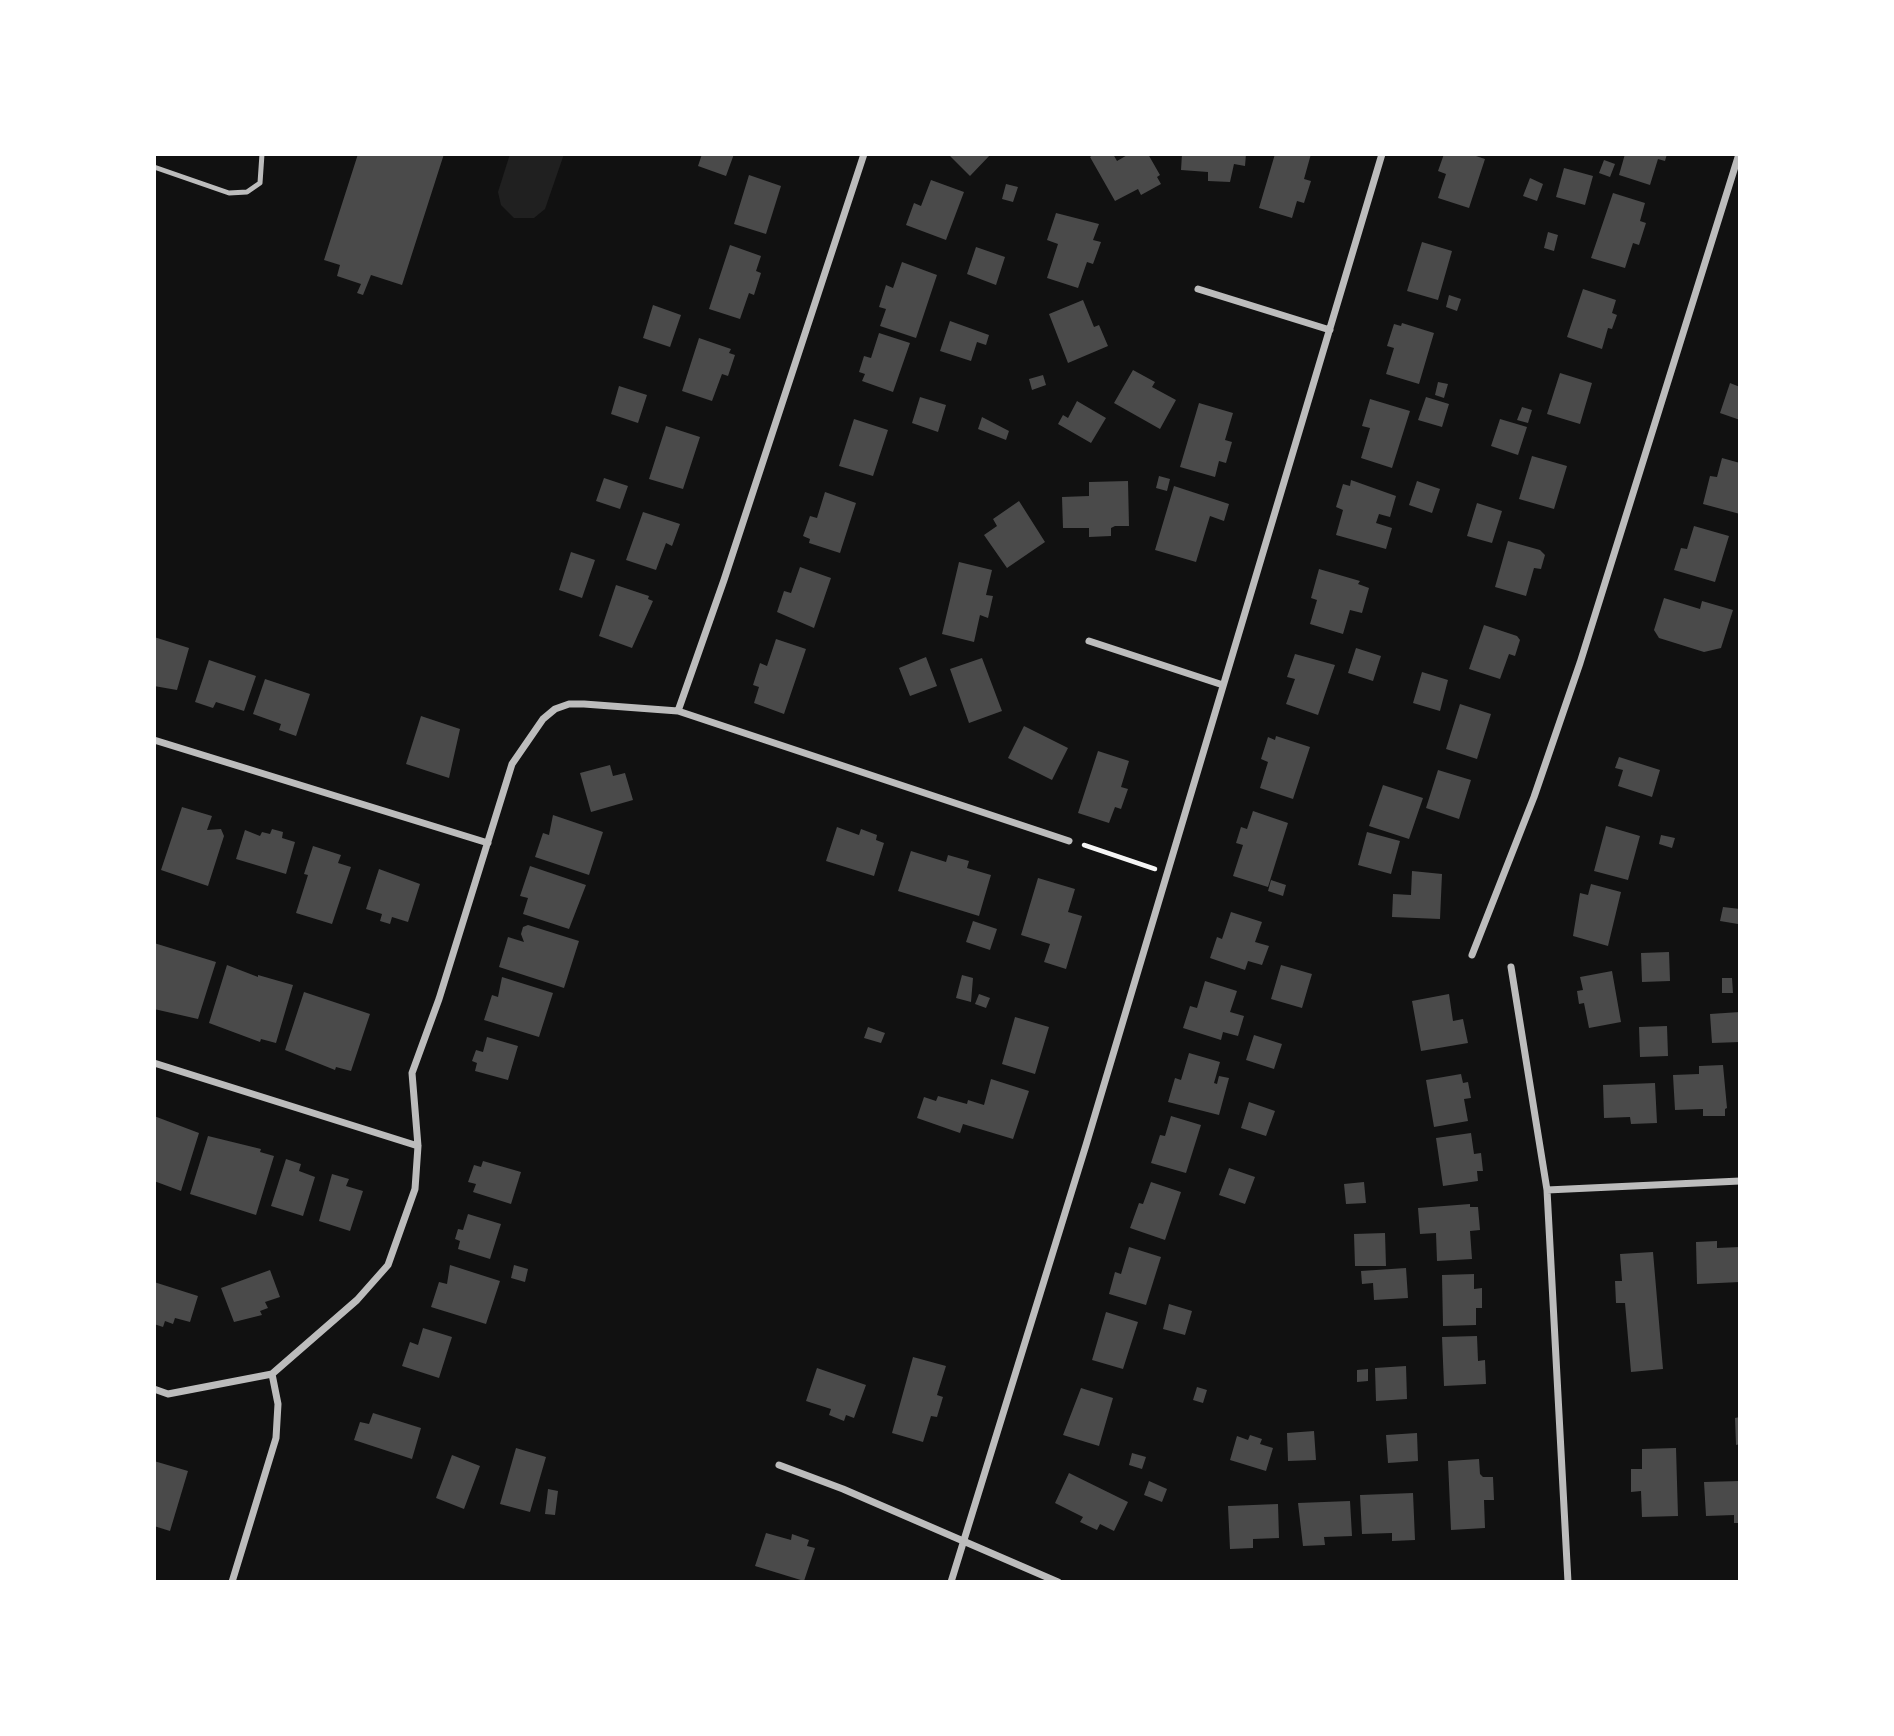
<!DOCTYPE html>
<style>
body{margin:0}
#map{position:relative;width:1894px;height:1736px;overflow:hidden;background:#111;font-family:Inter,sans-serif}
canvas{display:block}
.frame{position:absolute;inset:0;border:156px solid #fff;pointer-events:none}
</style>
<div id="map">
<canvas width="1894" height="1736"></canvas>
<div class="frame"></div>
</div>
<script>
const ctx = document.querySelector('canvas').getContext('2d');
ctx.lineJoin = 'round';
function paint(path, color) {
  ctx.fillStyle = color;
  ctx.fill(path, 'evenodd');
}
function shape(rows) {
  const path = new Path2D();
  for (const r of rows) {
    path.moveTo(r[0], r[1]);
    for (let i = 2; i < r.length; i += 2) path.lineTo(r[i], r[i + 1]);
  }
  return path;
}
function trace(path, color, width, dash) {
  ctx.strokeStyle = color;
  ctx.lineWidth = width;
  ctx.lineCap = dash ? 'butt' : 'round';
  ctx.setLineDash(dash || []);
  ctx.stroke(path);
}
const green = shape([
 [510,154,564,154,545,209,534,218,514,218,501,205,498,192]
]);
const building = shape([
 [358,154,444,154,402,285,371,275,363,295,357,293,361,284,337,276,340,265,324,260],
 [702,154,734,154,726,176,698,166],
 [948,154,991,154,970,176],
 [1094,154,1113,154,1117,161,1129,154,1148,154,1160,175,1157,177,1161,184,1141,195,1138,189,1115,201,1090,157],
 [1182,154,1246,154,1245,166,1234,164,1230,182,1208,181,1208,172,1181,170],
 [1275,154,1311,154,1304,179,1311,181,1304,203,1297,201,1292,218,1259,208],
 [1444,154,1470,154,1485,159,1469,208,1438,198,1446,174,1438,171],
 [1625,154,1667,154,1665,161,1658,159,1650,185,1619,175],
 [1604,160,1615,164,1610,177,1599,173],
 [1564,168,1593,176,1585,205,1556,197],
 [749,175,781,186,766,234,734,224],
 [1530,178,1543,184,1537,201,1523,196],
 [931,180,964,192,946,240,906,225,914,203,921,206],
 [1006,184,1018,187,1013,202,1002,199],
 [1613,193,1645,203,1640,221,1646,223,1639,245,1633,243,1625,268,1591,258],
 [1056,213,1099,224,1093,240,1101,242,1093,264,1087,262,1078,288,1047,278,1058,244,1047,240],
 [1548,232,1558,235,1554,251,1544,248],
 [1422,242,1452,251,1438,300,1407,291],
 [730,245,761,256,756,271,761,273,754,295,749,293,740,319,709,309],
 [976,247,1005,257,996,285,967,274],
 [902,262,937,275,916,338,880,326,886,309,879,307,886,285,893,288],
 [1583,289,1616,300,1612,313,1617,315,1612,329,1608,328,1602,349,1567,337],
 [1449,295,1461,299,1457,311,1446,307],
 [1083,300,1094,327,1099,325,1108,346,1068,363,1049,314],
 [653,305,681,315,670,347,643,338],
 [950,321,989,335,986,345,977,342,971,361,940,351],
 [1402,323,1434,333,1419,384,1386,374,1394,348,1387,346,1394,324,1401,326],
 [879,333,910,343,893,392,862,381,865,374,859,372,864,356,871,358],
 [699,338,731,349,729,353,735,355,728,376,722,374,712,401,682,391],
 [1133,370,1155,382,1152,387,1176,400,1160,429,1114,403],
 [1560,373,1592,383,1580,424,1547,414],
 [1043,375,1046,385,1032,390,1029,379],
 [1438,382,1448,384,1444,398,1435,395],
 [1730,383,1740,387,1740,420,1720,413],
 [619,386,647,395,638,423,611,414],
 [920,397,946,405,938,432,912,423],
 [1426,397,1449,404,1442,427,1418,420],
 [1370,399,1410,411,1392,468,1361,458,1370,428,1362,426],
 [1077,401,1106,418,1091,443,1058,424,1063,415,1068,418],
 [1199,403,1233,413,1225,440,1232,442,1226,463,1219,461,1215,477,1180,467],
 [1522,407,1532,410,1528,423,1517,420],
 [982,417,1009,431,1006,440,978,429],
 [854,419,888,430,873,476,839,466],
 [1500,419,1527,427,1518,455,1491,446],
 [666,426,700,437,683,489,649,479],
 [1532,456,1567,466,1554,509,1519,499],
 [1722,458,1740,463,1740,514,1703,504,1710,476,1717,477],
 [1159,476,1170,479,1167,491,1156,488],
 [604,478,628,486,620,509,596,501],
 [1351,480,1396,496,1390,517,1379,514,1376,523,1392,528,1386,549,1336,535,1343,510,1336,507,1343,484,1350,486],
 [1128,481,1129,526,1115,526,1111,528,1111,536,1089,537,1089,528,1063,528,1062,497,1089,496,1089,482],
 [1417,481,1440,489,1432,513,1409,505],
 [1174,486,1229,504,1224,521,1210,516,1196,562,1155,550],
 [825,492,856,503,840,553,809,543,810,539,803,536,810,516,817,518],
 [1019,501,1045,542,1007,568,984,535,997,526,993,519],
 [1477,503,1502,511,1492,543,1467,536],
 [643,512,680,524,672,546,666,543,656,570,626,560],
 [1694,526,1729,536,1715,582,1674,570,1681,548,1687,549],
 [1508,541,1540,550,1545,555,1541,569,1534,568,1526,596,1495,587],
 [571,552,595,560,582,598,559,590],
 [959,562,992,570,986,595,993,596,988,618,980,615,974,642,942,634],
 [800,567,831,578,814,628,777,612,784,591,791,593],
 [1319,569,1360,581,1358,584,1369,588,1362,613,1350,610,1343,634,1310,624,1317,600,1311,598],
 [616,585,649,596,648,599,653,601,632,648,599,636],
 [1664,598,1700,609,1702,601,1733,610,1721,648,1704,652,1659,638,1654,630],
 [1484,625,1517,636,1520,640,1515,656,1509,654,1500,679,1469,669],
 [154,637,189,648,177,690,154,686],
 [776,639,806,649,784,714,754,703,759,687,753,685,760,663,767,666],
 [1356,648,1381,656,1373,681,1348,673],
 [1295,654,1335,665,1318,715,1286,704,1295,679,1287,677],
 [926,657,937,686,910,696,899,668],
 [982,658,1002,711,969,723,950,669],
 [209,660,256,676,244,711,216,702,213,708,195,702],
 [1422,672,1448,680,1440,711,1413,703],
 [265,679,310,694,296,736,279,730,281,724,253,714],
 [1460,704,1491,714,1477,759,1446,749],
 [421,716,460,729,449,778,406,764],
 [1024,726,1068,748,1052,780,1008,758],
 [1276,736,1310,747,1293,799,1260,788,1268,762,1261,759,1268,737,1275,740],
 [1098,751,1129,761,1121,787,1128,789,1121,809,1115,807,1109,823,1078,813],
 [1619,757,1660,770,1652,797,1618,786,1623,770,1615,768],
 [610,765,613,776,625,773,633,800,591,812,580,773],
 [1438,770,1471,780,1459,819,1426,808],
 [1383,785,1423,798,1409,839,1369,826],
 [182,807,212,816,207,830,221,829,224,836,208,886,161,870],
 [1253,811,1288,823,1268,887,1233,876,1243,845,1236,843,1241,827,1247,829],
 [553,815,603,832,589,875,535,857,543,833,549,835],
 [1606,826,1640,836,1628,880,1594,871],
 [837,827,859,835,861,829,877,835,876,840,884,843,874,876,826,861],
 [272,829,283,832,282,838,295,842,286,874,236,859,245,830,260,836,262,832,270,834],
 [1367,832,1400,841,1391,874,1358,865],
 [1661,835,1675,838,1672,848,1659,844],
 [313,846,341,855,338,863,351,867,332,924,296,913,308,875,304,874],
 [911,851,946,862,948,855,969,861,967,868,991,875,979,916,898,891],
 [530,866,586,885,569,929,523,914,528,898,520,896],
 [379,869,420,884,408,922,392,917,390,924,380,921,382,914,366,909],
 [1412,871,1442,874,1440,919,1392,917,1393,894,1411,895],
 [1038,878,1075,889,1068,912,1082,916,1066,969,1044,962,1050,944,1021,935],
 [1271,880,1286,885,1283,896,1268,891],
 [1591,884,1621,892,1608,946,1573,936,1580,893,1588,895],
 [1723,907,1740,909,1738,924,1720,921],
 [1231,912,1262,922,1255,942,1269,946,1262,965,1248,961,1245,970,1210,958,1217,937,1222,939],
 [973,921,997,929,990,950,966,942],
 [528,925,579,941,564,988,499,967,508,937,524,942,521,934,523,927],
 [154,943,216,962,198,1019,154,1009],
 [1669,952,1670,981,1642,982,1641,953],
 [227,965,258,977,258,975,293,985,276,1043,261,1039,260,1042,209,1023],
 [1281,965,1312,974,1302,1008,1271,999],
 [1612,971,1621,1022,1589,1028,1584,1003,1579,1004,1577,991,1583,990,1580,977],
 [962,975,973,978,971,1002,956,998],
 [502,977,553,993,539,1037,484,1020,492,995,498,997],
 [1722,978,1732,978,1733,993,1722,993],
 [1205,981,1237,991,1230,1012,1244,1016,1238,1036,1223,1032,1221,1040,1183,1028,1190,1006,1197,1008],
 [304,992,370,1014,351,1071,336,1067,335,1070,285,1050],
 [979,994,990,998,986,1008,975,1004],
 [1449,994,1453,1021,1463,1019,1468,1043,1421,1051,1412,1001],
 [1740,1012,1740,1042,1712,1043,1710,1014],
 [1015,1017,1049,1027,1035,1074,1002,1064],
 [1667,1026,1668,1056,1640,1057,1639,1027],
 [868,1027,885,1033,881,1043,864,1038],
 [1254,1035,1282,1044,1274,1069,1246,1060],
 [487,1037,518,1046,508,1080,475,1071,477,1063,472,1061,476,1050,483,1052],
 [1189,1053,1220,1062,1214,1083,1217,1084,1219,1076,1229,1078,1219,1115,1168,1102,1175,1078,1181,1080],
 [1723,1065,1727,1108,1725,1109,1725,1116,1703,1116,1703,1109,1675,1110,1673,1075,1699,1074,1699,1066],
 [1461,1074,1463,1083,1468,1082,1471,1098,1464,1099,1468,1121,1434,1127,1426,1080],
 [991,1079,1029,1091,1013,1139,963,1124,960,1133,917,1118,924,1097,936,1101,938,1096,967,1104,968,1100,984,1105],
 [1655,1083,1657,1123,1631,1124,1630,1117,1604,1118,1603,1085],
 [1249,1102,1275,1111,1266,1136,1241,1128],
 [154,1116,199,1133,181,1191,154,1181],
 [1171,1116,1201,1125,1186,1173,1151,1163,1160,1135,1165,1136],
 [1471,1133,1474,1154,1481,1153,1483,1171,1477,1171,1478,1181,1443,1186,1436,1138],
 [208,1136,261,1149,260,1152,274,1156,256,1215,190,1194],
 [286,1159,301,1164,299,1171,315,1177,303,1216,271,1206],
 [483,1161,521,1172,511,1204,473,1192,476,1184,468,1182,474,1165,481,1167],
 [1229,1168,1255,1177,1245,1204,1219,1195],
 [332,1174,349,1179,346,1186,363,1191,350,1231,319,1221],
 [1151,1182,1181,1192,1165,1240,1130,1228,1139,1203,1143,1204],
 [1364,1182,1366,1203,1346,1204,1344,1184],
 [1470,1204,1470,1207,1478,1207,1480,1230,1470,1231,1472,1259,1437,1261,1436,1233,1420,1234,1418,1208],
 [468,1214,501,1224,490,1259,458,1249,460,1241,455,1239,458,1229,463,1230],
 [1385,1233,1386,1266,1355,1266,1354,1234],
 [1717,1241,1717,1248,1740,1247,1740,1282,1697,1284,1696,1242],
 [1129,1247,1161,1257,1146,1305,1109,1294,1115,1272,1121,1274],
 [1653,1252,1663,1369,1631,1372,1625,1303,1616,1303,1615,1281,1622,1281,1620,1254],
 [450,1265,500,1281,486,1324,431,1307,439,1282,447,1284],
 [514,1265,528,1269,525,1282,511,1278],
 [1406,1268,1408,1298,1374,1300,1373,1283,1362,1284,1361,1271],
 [270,1270,280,1297,265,1302,268,1308,260,1311,262,1315,234,1322,221,1288],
 [1474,1274,1474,1289,1482,1288,1482,1308,1476,1308,1476,1325,1443,1326,1442,1275],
 [154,1282,198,1296,190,1322,175,1318,173,1324,165,1321,163,1327,154,1324],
 [1169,1304,1192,1311,1185,1335,1163,1329],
 [1106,1312,1138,1322,1123,1369,1092,1360],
 [423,1328,452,1337,439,1378,402,1366,410,1342,418,1345],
 [1477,1336,1478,1361,1485,1360,1486,1384,1444,1386,1442,1337],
 [913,1357,946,1366,937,1395,943,1397,937,1417,931,1416,923,1442,892,1433],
 [1406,1366,1407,1399,1376,1401,1375,1368],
 [817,1368,866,1385,854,1418,846,1415,844,1421,829,1415,831,1409,806,1401],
 [1368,1369,1368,1381,1357,1382,1357,1370],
 [1197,1387,1207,1390,1203,1403,1193,1400],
 [1081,1388,1113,1398,1099,1446,1063,1435],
 [373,1413,421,1428,412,1459,354,1440,360,1422,369,1424],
 [1740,1417,1740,1444,1736,1445,1735,1418],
 [1314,1431,1316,1460,1288,1461,1287,1433],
 [1417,1433,1418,1461,1388,1463,1386,1435],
 [1250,1435,1262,1439,1260,1444,1273,1448,1266,1471,1230,1460,1237,1436,1248,1440],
 [516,1448,546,1457,530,1512,500,1504],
 [1676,1448,1678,1516,1642,1517,1641,1491,1631,1492,1631,1469,1642,1469,1642,1449],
 [1132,1453,1146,1457,1142,1469,1129,1465],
 [452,1455,480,1466,464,1509,436,1498],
 [1479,1459,1480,1474,1483,1477,1493,1477,1494,1500,1484,1500,1485,1528,1451,1530,1448,1461],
 [154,1461,188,1471,170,1531,154,1526],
 [1069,1473,1128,1502,1114,1531,1100,1524,1097,1530,1080,1522,1083,1517,1055,1503],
 [1149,1481,1167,1489,1162,1502,1144,1495],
 [1740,1481,1740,1523,1734,1523,1734,1515,1706,1516,1704,1482],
 [548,1489,558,1491,555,1515,545,1514],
 [1413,1493,1415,1540,1392,1541,1392,1533,1362,1534,1360,1495],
 [1350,1501,1352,1536,1324,1537,1325,1545,1303,1546,1298,1503],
 [1278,1504,1279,1538,1253,1539,1253,1548,1230,1549,1228,1506],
 [766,1533,791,1540,792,1534,809,1540,807,1546,815,1548,804,1581,755,1566]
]);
const path = shape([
 [1084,845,1155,869]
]);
const service = shape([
 [154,167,229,193,247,192,260,183,262,154]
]);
const minor = shape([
 [1198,289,1330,330],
 [1089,641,1223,685],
 [678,711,724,580,864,154],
 [154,740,488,843],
 [1472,955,1534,797,1580,663,1739,154],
 [1511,967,1547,1190,1568,1582],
 [154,1063,418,1146],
 [1547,1190,1740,1181],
 [154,1389,168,1394,272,1374,357,1300,388,1265,415,1189,418,1146,412,1073,439,999,512,764,543,719,555,709,569,704,584,704,678,711,1069,841],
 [779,1465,843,1489,1058,1582],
 [232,1582,276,1438,278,1404,272,1374],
 [951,1582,1086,1145,1382,154]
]);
paint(green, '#202020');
paint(building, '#4a4a4a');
trace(path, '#f5f5f5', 4.5);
trace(service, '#bcbcbc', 5);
trace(minor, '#bcbcbc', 7);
</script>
